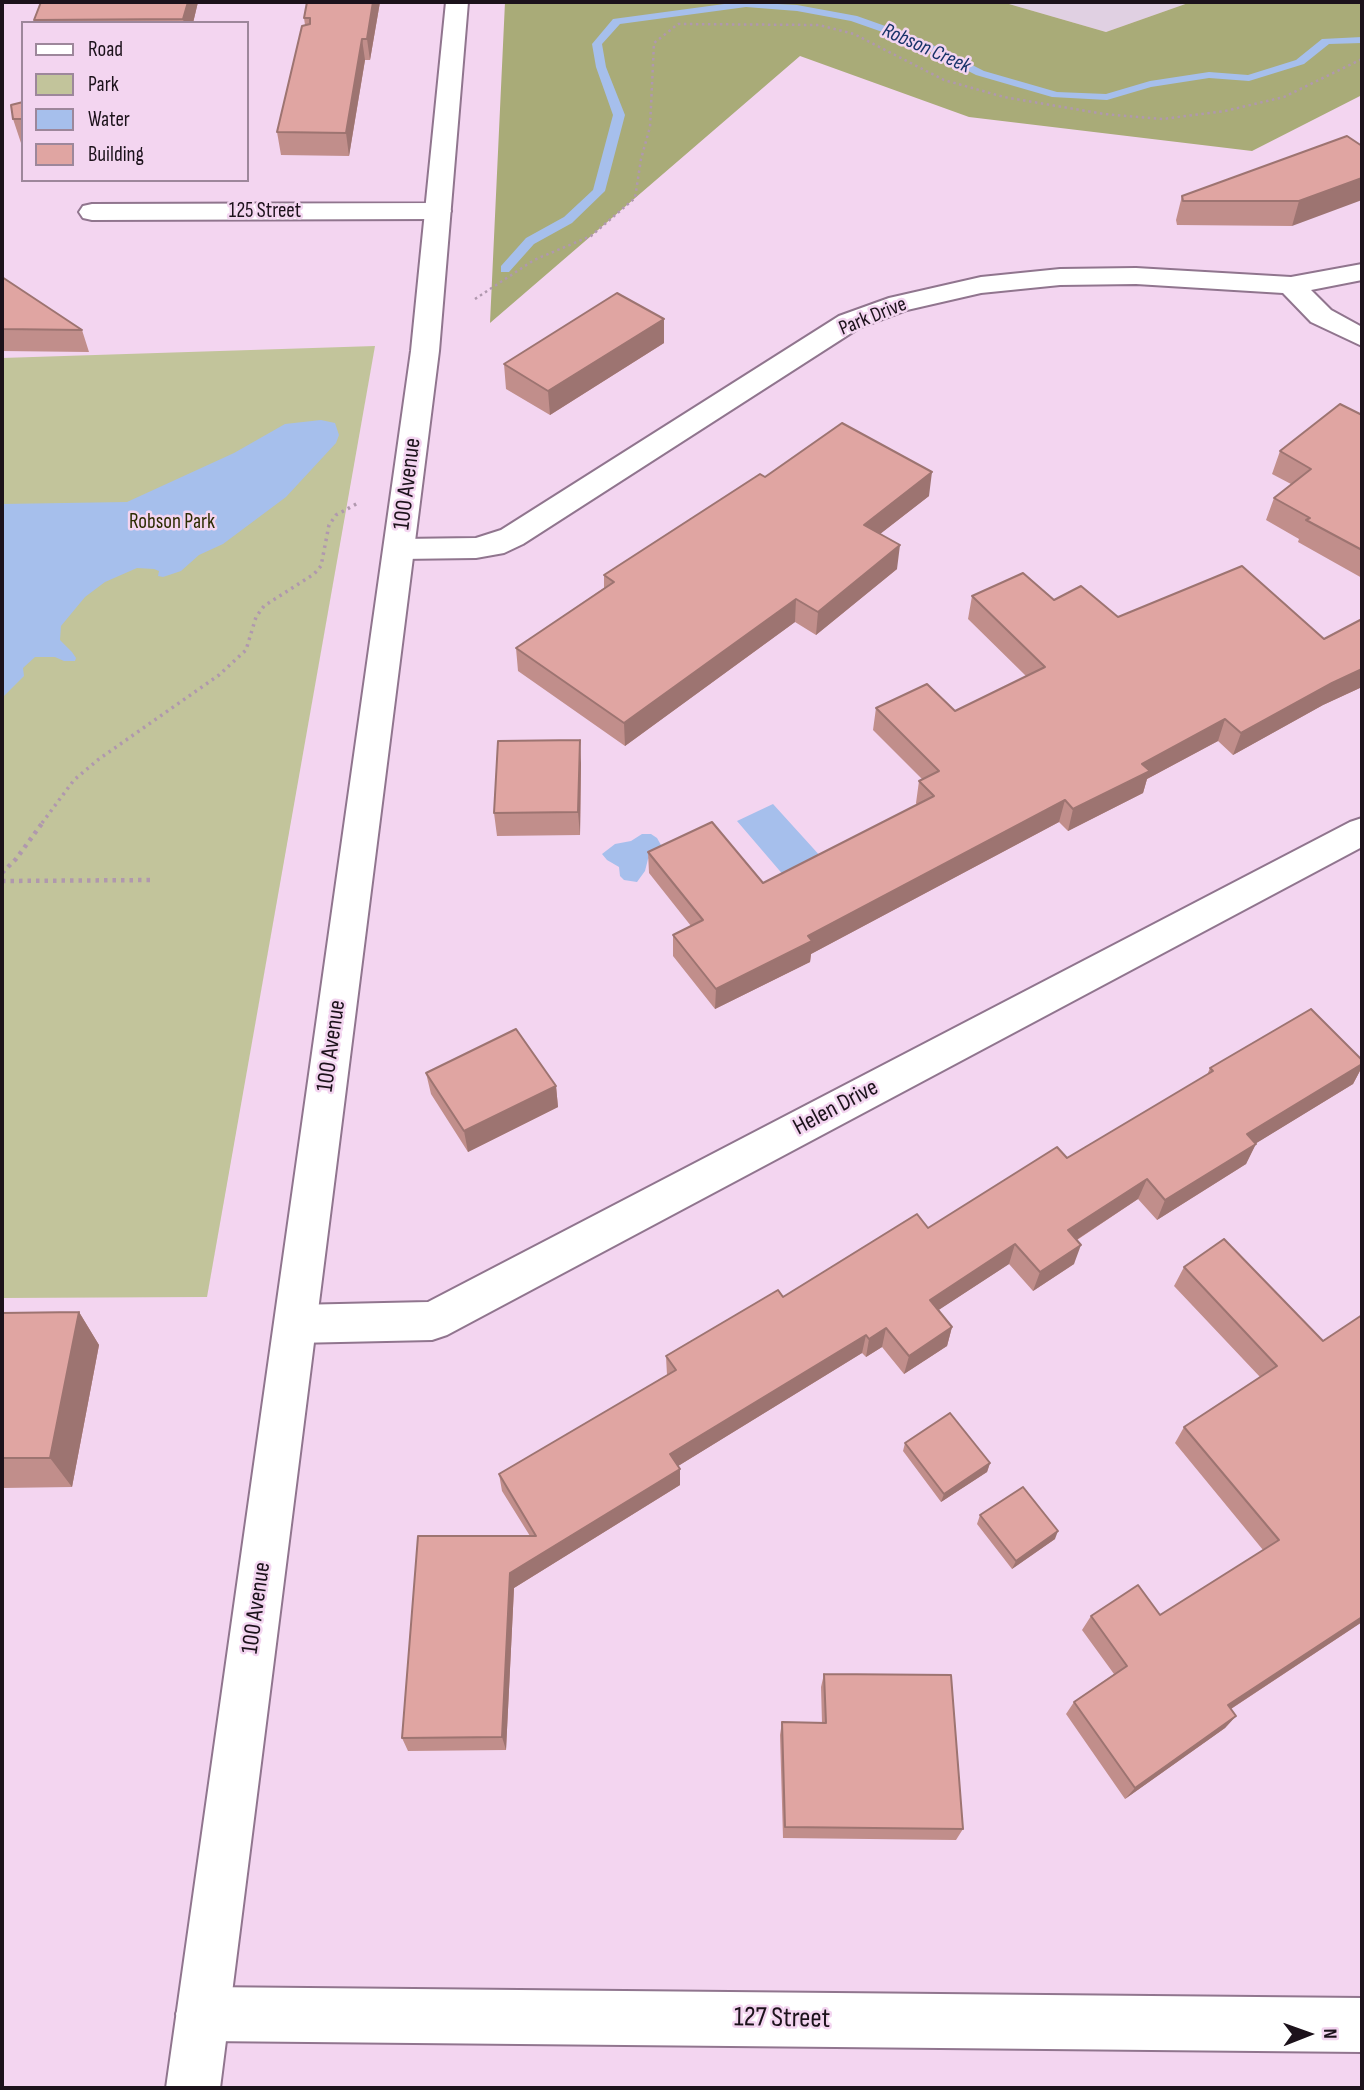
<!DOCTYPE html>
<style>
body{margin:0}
#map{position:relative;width:1364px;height:2090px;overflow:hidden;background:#f3d5f0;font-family:"Sofia Sans Condensed",sans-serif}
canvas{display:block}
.frame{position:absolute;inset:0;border:4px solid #1c121b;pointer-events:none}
.legend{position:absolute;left:21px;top:21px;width:228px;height:161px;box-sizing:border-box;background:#f3d5f0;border:2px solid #9d879b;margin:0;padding:9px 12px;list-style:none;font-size:21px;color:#1c121b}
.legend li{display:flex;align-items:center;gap:14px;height:35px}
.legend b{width:35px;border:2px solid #9d879b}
.north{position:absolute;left:1273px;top:1999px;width:70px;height:70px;-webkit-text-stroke:5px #f3d5f0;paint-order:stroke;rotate:89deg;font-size:19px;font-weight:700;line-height:28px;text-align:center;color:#1c121b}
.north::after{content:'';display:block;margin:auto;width:24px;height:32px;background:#1c121b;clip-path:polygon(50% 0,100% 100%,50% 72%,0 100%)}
</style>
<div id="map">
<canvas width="1364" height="2090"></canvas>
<div class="frame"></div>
<ul class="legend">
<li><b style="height:9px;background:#fff"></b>Road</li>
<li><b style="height:19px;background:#c2c49b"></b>Park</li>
<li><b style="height:19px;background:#a6bfec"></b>Water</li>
<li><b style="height:19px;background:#e0a5a2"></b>Building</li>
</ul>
<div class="north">N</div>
</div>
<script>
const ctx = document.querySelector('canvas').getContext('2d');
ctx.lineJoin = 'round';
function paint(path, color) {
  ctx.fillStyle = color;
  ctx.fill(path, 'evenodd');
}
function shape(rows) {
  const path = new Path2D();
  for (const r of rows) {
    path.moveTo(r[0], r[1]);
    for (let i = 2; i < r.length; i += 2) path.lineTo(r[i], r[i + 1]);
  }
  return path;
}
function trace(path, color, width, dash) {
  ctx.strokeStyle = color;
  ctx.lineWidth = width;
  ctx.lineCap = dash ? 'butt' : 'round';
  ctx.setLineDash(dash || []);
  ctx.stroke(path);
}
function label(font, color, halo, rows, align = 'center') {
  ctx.font = font + ' "Sofia Sans Condensed",sans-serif';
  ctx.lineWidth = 5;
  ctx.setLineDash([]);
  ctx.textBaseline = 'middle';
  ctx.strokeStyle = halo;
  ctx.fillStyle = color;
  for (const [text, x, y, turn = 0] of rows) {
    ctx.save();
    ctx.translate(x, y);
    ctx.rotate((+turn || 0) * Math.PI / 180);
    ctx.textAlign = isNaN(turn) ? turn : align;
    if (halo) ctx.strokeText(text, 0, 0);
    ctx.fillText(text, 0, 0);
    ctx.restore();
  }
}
const education = shape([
 [1002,2,1191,2,1106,32]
]);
const green = shape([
 [375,346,207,1297,2,1298,2,358]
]);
const forest = shape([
 [505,2,1002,2,1106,32,1191,2,1362,2,1362,95,1252,151,969,117,800,56,490,323]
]);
const water = shape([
 [321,420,335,423,339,435,336,443,286,497,223,544,199,555,181,571,163,577,158,576,159,571,154,569,137,568,105,582,85,597,61,626,60,640,72,652,76,658,75,661,64,661,55,657,35,657,23,668,24,676,2,698,2,504,127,502,234,453,285,424],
 [773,804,822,858,785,877,737,821],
 [642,834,651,834,657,838,661,845,658,852,648,859,645,871,637,882,624,880,620,876,619,867,607,860,602,854,615,844,631,841]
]);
const stream = shape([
 [739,2,797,5,857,16,919,38,984,71,1057,92,1106,94,1150,81,1209,72,1248,75,1296,60,1322,39,1362,37,1362,43,1329,44,1304,64,1249,81,1209,78,1151,87,1107,100,1052,97,976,75,911,42,851,21,797,11,746,7,620,24,602,44,606,67,625,115,605,191,572,223,534,244,509,272,501,272,501,266,526,238,564,217,593,190,613,115,596,67,592,44,613,19,739,2]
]);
const pathFar2 = shape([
 [475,299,534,260,591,236,635,198,641,159,650,127,654,43,678,24,819,25,854,34,944,80,1004,97,1104,114,1163,119,1225,111,1284,97,1362,59]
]);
const pathFar1 = shape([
 [42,823,74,780,99,759,219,675,246,650,256,617,264,606,314,574,321,566,329,525,336,515,360,502]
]);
const path = shape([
 [2,873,16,859,43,822],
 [2,881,155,880]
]);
const street = shape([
 [438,203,447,205,451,211,447,217,438,219,92,220,83,218,79,212,83,206,92,204,438,203],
 [1362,264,1362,280,1311,290,1331,310,1362,327,1362,346,1311,322,1283,293,1136,284,1060,285,981,293,907,310,859,328,523,544,504,553,476,558,400,559,389,556,384,549,389,542,400,539,476,538,501,530,839,316,889,298,981,277,1060,269,1136,268,1291,277,1362,264],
 [1362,818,1362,847,447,1335,432,1340,295,1343,280,1338,274,1324,280,1310,295,1305,428,1302,1350,822,1362,818],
 [203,1987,1362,1998,1362,2052,203,2041,184,2033,176,2014,184,1995,203,1987]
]);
const secondary = shape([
 [446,2,468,2,439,351,220,2088,166,2088,411,351,446,2]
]);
const wall = shape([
 [41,2,198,2,193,23,35,23,34,20],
 [307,2,380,2,370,60,365,60,349,156,281,155,277,132,305,25,304,18],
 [23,102,23,143,21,143,13,119],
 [1347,136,1292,226,1177,225,1176,220,1182,196],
 [2,277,82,330,89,352,2,351],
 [664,319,664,343,550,415,506,389,504,364],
 [1362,415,1362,578,1298,542,1299,539,1266,520,1274,498,1291,484,1272,474,1280,451],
 [765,477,929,496,880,534,897,569,816,635,795,622,625,746,518,671,516,648,604,588,604,575],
 [972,596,1054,600,1118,617,1324,639,1362,619,1362,687,1323,705,1233,755,1218,741,1147,779,1143,793,1068,831,1059,822,811,954,810,962,715,1009,673,956,673,935,691,926,649,873,648,852,763,883,917,805,916,803,919,781,922,779,873,730,876,708,955,711,1026,676,968,619],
 [581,763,580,835,497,836,494,813],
 [1362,1060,1362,1067,1353,1084,1256,1143,1246,1164,1157,1220,1138,1199,1077,1240,1074,1264,1033,1291,1009,1264,938,1310,952,1327,947,1346,904,1374,882,1347,866,1357,862,1353,678,1466,680,1469,680,1485,514,1588,506,1750,408,1751,402,1738,530,1536,502,1491,499,1474,667,1375,666,1356,783,1297,928,1228,1067,1158,1207,1075,1210,1068],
 [426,1073,556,1086,558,1107,468,1152,431,1094],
 [1184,1267,1323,1341,1362,1315,1362,1622,1231,1709,1236,1716,1225,1728,1125,1799,1066,1714,1074,1702,1114,1674,1082,1630,1091,1616,1160,1615,1263,1550,1175,1443,1184,1427,1260,1377,1174,1286],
 [79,1312,99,1345,72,1487,2,1488,2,1313],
 [905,1443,990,1463,987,1472,941,1502,903,1451],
 [980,1515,1055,1539,1012,1569,977,1524],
 [824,1674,963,1829,956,1840,783,1838,780,1735,782,1722,822,1723,821,1687]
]);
const shadedWall = shape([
 [188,2,198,2,193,23,184,23,183,19],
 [373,2,380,2,370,60,367,39],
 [362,39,365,60,349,156,346,133],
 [1362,178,1362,200,1292,226,1299,201],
 [664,319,664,343,550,415,548,391],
 [932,472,929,496,862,548,864,525],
 [900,545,897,569,816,635,818,612],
 [796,599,795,622,625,746,624,723],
 [1362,669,1362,687,1323,705,1233,755,1241,733,1332,683],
 [1225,719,1218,741,1147,779,1143,793,1068,831,1073,809,1142,764],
 [580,740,581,763,580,835,578,812],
 [1065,800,1059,822,811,954,810,962,715,1009,716,989,808,936],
 [1362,1064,1362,1067,1353,1084,1237,1155,1247,1134],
 [556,1086,558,1107,468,1152,464,1131],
 [1256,1144,1246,1164,1157,1220,1165,1200],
 [1147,1179,1138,1199,1061,1250,1068,1230],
 [1015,1244,1009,1264,925,1319,930,1300],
 [1081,1245,1074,1264,1033,1291,1040,1272],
 [79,1312,99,1345,72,1487,50,1458],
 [952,1327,947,1346,904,1374,909,1356],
 [886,1328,882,1347,866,1357,869,1339],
 [866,1335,862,1353,670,1471,670,1454],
 [990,1463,987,1472,941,1502,944,1494],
 [680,1469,680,1485,514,1588,506,1750,502,1737,510,1573],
 [1058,1531,1055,1539,1012,1569,1016,1561],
 [1362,1617,1362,1622,1217,1718,1228,1705],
 [1236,1716,1225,1728,1125,1799,1135,1788]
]);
const building = shape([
 [41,2,188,2,183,19,34,20,41,2],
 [307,2,373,2,367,39,362,39,346,133,277,132,302,26,310,24,310,18,304,18,307,2],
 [23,102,23,119,13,119,11,105,23,102],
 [1347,136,1362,146,1362,178,1299,201,1183,201,1182,196,1347,136],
 [2,277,82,330,2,329,2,277],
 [617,293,664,319,548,391,504,364,617,293],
 [1340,404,1362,415,1362,550,1306,520,1310,518,1274,498,1311,469,1280,451,1340,404],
 [842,423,932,472,864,525,900,545,818,612,796,599,624,723,516,648,614,582,604,575,760,474,765,477,842,423],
 [1242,566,1324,639,1362,619,1362,669,1332,683,1241,733,1225,719,1142,764,1150,771,1073,809,1065,800,808,936,812,941,716,989,673,935,703,920,648,852,712,822,763,883,934,796,919,781,939,771,876,708,927,684,955,711,1045,667,972,596,1023,573,1054,600,1081,586,1118,617,1242,566],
 [580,740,578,812,494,813,498,741,580,740],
 [1311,1009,1362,1060,1362,1064,1247,1134,1256,1144,1165,1200,1147,1179,1068,1230,1081,1245,1040,1272,1015,1244,930,1300,952,1327,909,1356,886,1328,869,1339,866,1335,670,1454,680,1469,510,1573,502,1737,402,1738,418,1536,536,1536,499,1474,676,1370,666,1356,778,1290,783,1297,917,1214,928,1228,1057,1147,1067,1158,1213,1071,1210,1068,1311,1009],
 [516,1029,556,1086,464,1131,426,1073,516,1029],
 [1224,1239,1323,1341,1362,1315,1362,1617,1228,1705,1236,1716,1135,1788,1074,1702,1127,1666,1091,1616,1138,1585,1160,1615,1279,1540,1184,1427,1277,1366,1184,1267,1224,1239],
 [79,1312,50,1458,2,1458,2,1313,79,1312],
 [950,1413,990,1463,944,1494,905,1443,950,1413],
 [1023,1487,1058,1531,1016,1561,980,1515,1023,1487],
 [824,1674,951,1675,963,1829,785,1827,782,1722,826,1723,824,1674]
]);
const farWaternames = [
 ["Robson Creek",926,49,24]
];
const farStreetnames = [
 ["125 Street",265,212],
 ["Park Drive",873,317,-22]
];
const farParknames = [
 ["Robson Park",172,523]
];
const streetNames = [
 ["100 Avenue",408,484,-83],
 ["100 Avenue",332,1046,-82],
 ["Helen Drive",836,1108,-28],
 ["100 Avenue",257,1608,-82]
];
const nearStreetnames = [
 ["127 Street",782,2019,1]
];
paint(education, '#e0d0e2');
paint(green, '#c2c49b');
paint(forest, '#a9ab78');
paint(water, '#a6bfec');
paint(stream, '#a6bfec');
trace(street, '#90758e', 4);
trace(secondary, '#90758e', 4);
trace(pathFar2, '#b098ae', 2.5, [2.5, 3.5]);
trace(pathFar1, '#b098ae', 3.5, [2.5, 4.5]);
trace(path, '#b098ae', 4.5, [3.5, 5]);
paint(street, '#fff');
paint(secondary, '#fff');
paint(wall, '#c18e8b');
paint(shadedWall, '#9d7471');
paint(building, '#e0a5a2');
trace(building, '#9d7471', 2);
label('italic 21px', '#183369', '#f3d5f0', farWaternames);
label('21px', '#1c121b', '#f3d5f0', farStreetnames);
label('21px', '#2c2c02', '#f3d5f0', farParknames);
label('24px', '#1c121b', '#f3d5f0', streetNames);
label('28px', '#1c121b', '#f3d5f0', nearStreetnames);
</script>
